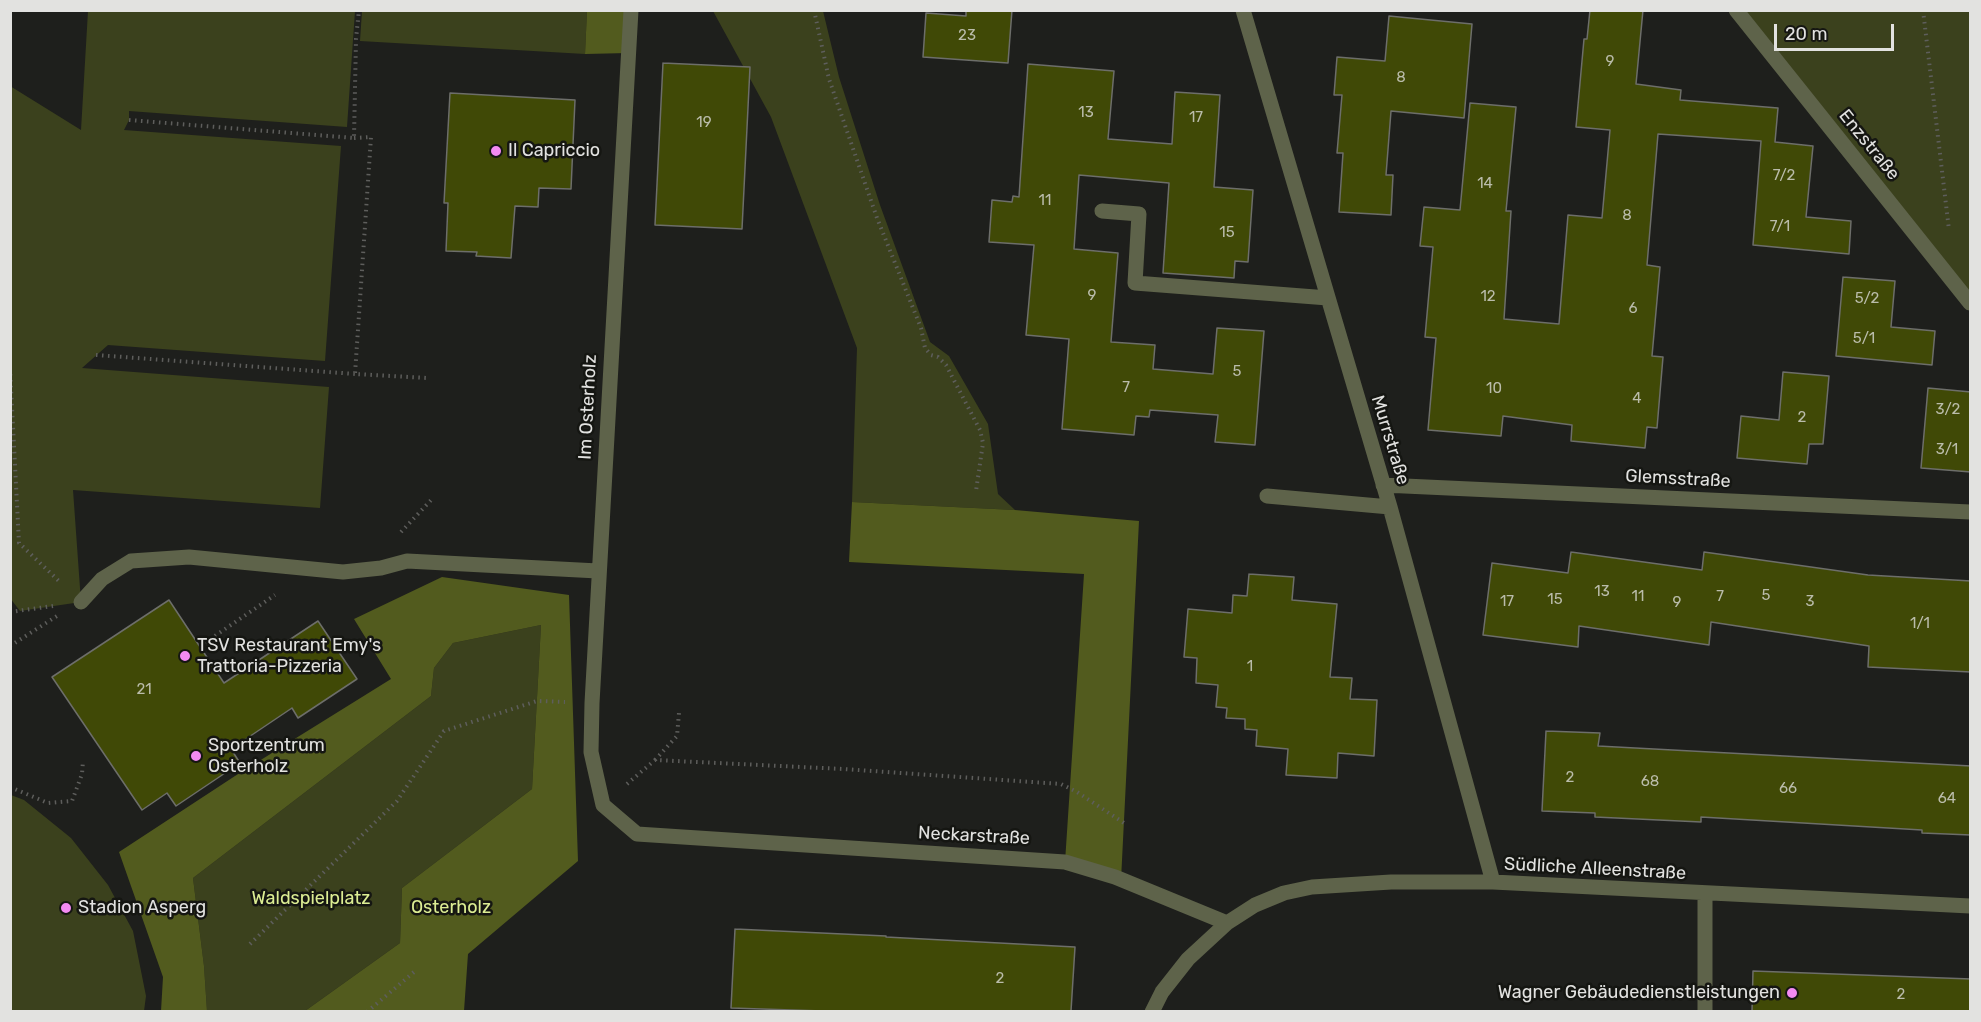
<!DOCTYPE html>
<meta charset="utf-8">
<style>
body{margin:0}
#map{position:relative;width:1981px;height:1022px;overflow:hidden;background:#1e1f1c;font-family:Rubik,sans-serif}
canvas{display:block}
.frame{position:absolute;inset:0;border:12px solid #e2e2e0;pointer-events:none}
.scale{position:absolute;left:1774px;top:24px;width:120px;height:27px;box-sizing:border-box;border:3px solid #e2e2e0;border-top:0;padding-left:8px;font-size:18px;line-height:21px;white-space:nowrap;color:#e2e2e0;-webkit-text-stroke:4px #151612;paint-order:stroke}
</style>
<div id="map">
<canvas width="1981" height="1022"></canvas>
<div class="frame"></div>
<div class="scale">20 m</div>
</div>
<script>
const ctx = document.querySelector('canvas').getContext('2d');
ctx.lineJoin = 'round';
function paint(path, color) {
  ctx.fillStyle = color;
  ctx.fill(path, 'evenodd');
}
function shape(rows) {
  const path = new Path2D();
  for (const r of rows) {
    path.moveTo(r[0], r[1]);
    for (let i = 2; i < r.length; i += 2) path.lineTo(r[i], r[i + 1]);
  }
  return path;
}
function trace(path, color, width, dash) {
  ctx.strokeStyle = color;
  ctx.lineWidth = width;
  ctx.lineCap = dash ? 'butt' : 'round';
  ctx.setLineDash(dash || []);
  ctx.stroke(path);
}
function label(font, color, halo, rows, align = 'center') {
  ctx.font = font + ' Rubik,sans-serif';
  ctx.lineWidth = 5;
  ctx.setLineDash([]);
  ctx.textBaseline = 'middle';
  ctx.strokeStyle = halo;
  ctx.fillStyle = color;
  for (const [text, x, y, turn = 0] of rows) {
    ctx.save();
    ctx.translate(x, y);
    ctx.rotate((+turn || 0) * Math.PI / 180);
    ctx.textAlign = isNaN(turn) ? turn : align;
    if (halo) ctx.strokeText(text, 0, 0);
    ctx.fillText(text, 0, 0);
    ctx.restore();
  }
}
const green = shape([
 [88,11,355,11,347,127,129,111,129,120,124,130,341,146,325,361,108,345,82,368,329,387,320,508,73,490,81,602,20,611,10,598,10,86,81,130],
 [362,11,587,11,585,54,360,41],
 [713,11,823,11,839,77,880,205,930,342,949,356,988,424,998,494,1015,510,852,502,857,348,771,117],
 [1736,11,1970,11,1970,303],
 [541,625,532,789,402,888,400,943,305,1011,207,1011,204,966,193,878,431,696,434,668,453,643],
 [11,795,24,800,71,838,108,885,133,931,146,996,144,1011,11,1011]
]);
const forest = shape([
 [587,11,631,11,628,53,585,54],
 [852,502,1015,510,1139,521,1121,880,1065,862,1084,574,849,562],
 [442,577,569,595,578,861,468,954,464,1011,305,1011,400,943,402,888,532,789,541,625,453,643,434,668,431,696,193,878,204,966,207,1011,161,1011,163,977,119,852,235,776,391,679,354,619]
]);
const building = shape([
 [966,10,1012,10,1008,63,923,57,926,13,966,16,966,10],
 [1590,10,1643,10,1636,84,1681,90,1680,100,1778,108,1775,142,1813,146,1806,217,1851,221,1849,254,1753,245,1761,141,1658,134,1647,265,1660,267,1652,356,1663,357,1657,428,1647,427,1645,448,1571,441,1572,425,1503,416,1501,436,1428,430,1436,338,1425,337,1433,247,1420,246,1424,207,1460,210,1470,103,1516,107,1506,211,1511,211,1504,319,1559,324,1568,215,1602,218,1610,130,1576,127,1584,39,1587,39,1590,10],
 [1389,16,1472,24,1464,118,1391,111,1386,175,1393,175,1391,215,1339,212,1343,153,1337,153,1342,95,1334,95,1337,57,1385,61,1389,16],
 [663,63,750,67,742,229,655,225,663,63],
 [1028,64,1114,71,1108,139,1172,144,1175,92,1220,95,1214,187,1253,190,1248,262,1235,261,1234,278,1163,273,1169,183,1079,175,1074,249,1118,253,1111,342,1155,345,1153,369,1213,374,1217,328,1264,331,1255,445,1215,442,1218,415,1150,410,1149,417,1136,416,1134,435,1062,429,1069,339,1026,335,1034,245,989,242,992,200,1012,202,1013,196,1019,197,1028,64],
 [450,93,575,100,571,189,539,188,538,207,515,206,511,258,476,256,477,252,446,251,448,203,444,203,450,93],
 [1843,277,1895,281,1891,327,1935,331,1932,365,1836,356,1843,277],
 [1783,372,1829,376,1823,444,1809,444,1807,464,1737,458,1741,416,1779,420,1783,372],
 [1928,388,1971,392,1971,472,1921,468,1928,388],
 [1571,552,1702,570,1704,552,1868,575,1971,581,1971,672,1868,667,1869,646,1711,622,1709,645,1579,626,1578,647,1483,635,1492,563,1568,573,1571,552],
 [1249,574,1294,577,1292,600,1337,604,1330,677,1352,678,1350,699,1377,700,1374,756,1338,753,1337,778,1286,775,1288,749,1256,746,1257,730,1245,729,1245,719,1226,718,1227,708,1216,707,1218,685,1196,683,1197,658,1184,657,1188,609,1232,613,1233,595,1247,596,1249,574],
 [169,600,224,683,318,621,357,679,298,718,292,708,231,749,240,763,176,806,167,793,142,810,52,677,169,600],
 [1546,731,1600,733,1598,746,1971,766,1971,835,1922,833,1922,830,1701,817,1701,822,1595,817,1595,813,1542,811,1546,731],
 [735,929,886,936,886,937,1075,947,1071,1011,823,1011,731,1008,735,929],
 [1753,971,1971,979,1971,1011,1752,1011,1753,971]
]);
const path = shape([
 [814,10,829,79,877,218,921,328,925,348,931,355,938,357,946,365,980,430,983,443,976,491],
 [1923,10,1949,230],
 [129,120,354,138,356,39,359,10],
 [354,138,371,137,355,374,427,378],
 [96,355,355,374],
 [10,368,19,543,61,583],
 [401,532,433,498],
 [10,612,53,606],
 [10,646,57,616],
 [200,646,275,595],
 [655,760,677,736,679,713],
 [627,784,655,760,843,769,1061,784,1077,792,1124,823],
 [10,787,48,803,72,801,82,774,83,761],
 [250,944,397,801,444,731,537,701,565,702],
 [367,1012,414,972]
]);
const minor = shape([
 [631,10,592,703,591,752,603,805,637,834,1065,862,1115,877,1227,923],
 [1243,10,1390,507,1493,882],
 [1736,10,1970,303],
 [1102,211,1139,214,1135,283,1328,298],
 [1383,485,1970,512],
 [1267,496,1390,507],
 [81,602,102,579,131,561,189,557,343,572,381,568,407,561,598,571],
 [1152,1012,1162,992,1188,959,1227,923,1255,905,1284,893,1312,887,1391,882,1493,882,1970,906],
 [1705,1012,1705,894]
]);
const markers = [
 [496,151,6,"#f38af2"],
 [185,656,6,"#f38af2"],
 [196,756,6,"#f38af2"],
 [66,908,6,"#f38af2"],
 [1792,993,6,"#f38af2"]
];
const numberNames = [
 ["23",967,36],
 ["9",1610,62],
 ["8",1401,78],
 ["13",1086,113],
 ["17",1196,118],
 ["19",704,123],
 ["7/2",1784,176],
 ["14",1485,184],
 ["11",1045,201],
 ["8",1627,216],
 ["7/1",1780,227],
 ["15",1227,233],
 ["9",1092,296],
 ["12",1488,297],
 ["5/2",1867,299],
 ["6",1633,309],
 ["5/1",1864,339],
 ["5",1237,372],
 ["7",1126,388],
 ["10",1494,389],
 ["4",1637,399],
 ["3/2",1948,410],
 ["2",1802,418],
 ["3/1",1947,450],
 ["13",1602,592],
 ["5",1766,596],
 ["11",1638,597],
 ["7",1720,597],
 ["15",1555,600],
 ["17",1507,602],
 ["3",1810,602],
 ["9",1677,603],
 ["1/1",1920,624],
 ["1",1250,667],
 ["21",144,690],
 ["2",1570,778],
 ["68",1650,782],
 ["66",1788,789],
 ["64",1947,799],
 ["2",1000,979],
 ["2",1901,995]
];
const streetNames = [
 ["Enzstraße",1869,145,51],
 ["Im Osterholz",588,407,-87],
 ["Murrstraße",1390,440,73],
 ["Glemsstraße",1678,479,3],
 ["Neckarstraße",974,836,3],
 ["Südliche Alleenstraße",1595,869,3]
];
const poiNames = [
 ["Il Capriccio",508,151],
 ["TSV Restaurant Emy's",197,646],
 ["Trattoria-Pizzeria",197,667],
 ["Sportzentrum",208,746],
 ["Osterholz",208,767],
 ["Stadion Asperg",78,908],
 ["Wagner Gebäudedienstleistungen",1780,993,"right"]
];
const parkNames = [
 ["Waldspielplatz",311,899],
 ["Osterholz",451,908]
];
paint(green, '#3b411d');
paint(forest, '#525b1e');
paint(building, '#404906');
trace(building, '#6d6e6a', 1.5);
trace(path, '#5e5e5c', 4, [1.5, 4.5]);
trace(minor, '#5e634a', 15);
for (const [x, y, r, color] of markers) {
  const dot = new Path2D();
  dot.arc(x, y, r, 0, 2 * Math.PI);
  ctx.fillStyle = color;
  ctx.fill(dot);
  trace(dot, '#151612', 2);
}
label('15px', '#babcaa', null, numberNames);
label('18px', '#e2e2e0', '#151612', streetNames);
label('18px', '#e2e2e0', '#151612', poiNames, 'left');
label('18px', '#dced93', '#151612', parkNames);
</script>
